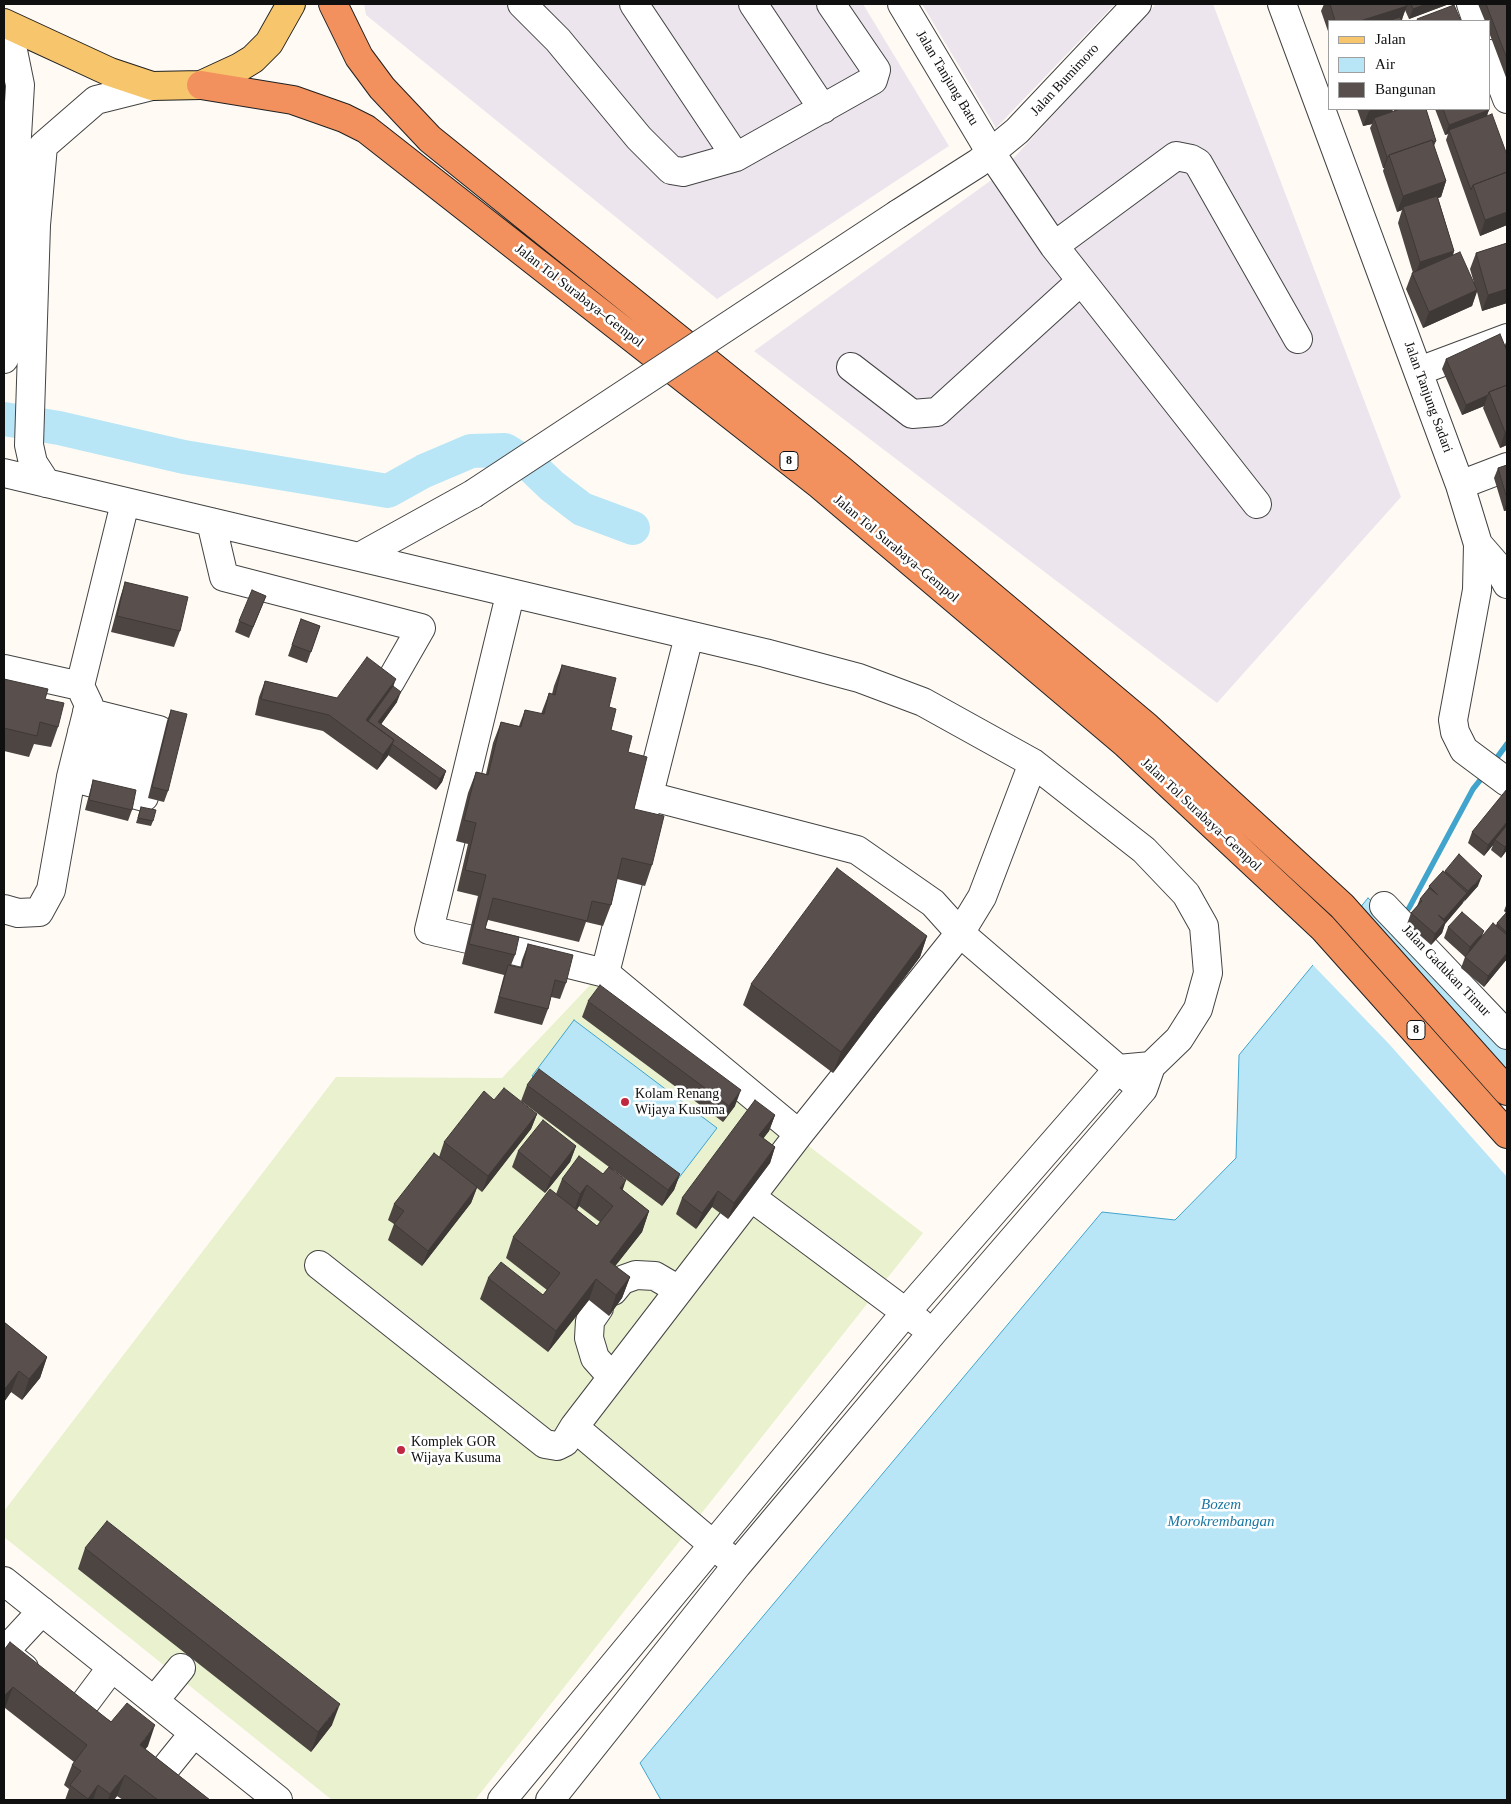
<!DOCTYPE html>
<meta charset="utf-8">
<style>
body{margin:0}
#map{position:relative;width:1511px;height:1804px;overflow:hidden;background:#fffbf4;font-family:Georgia,serif}
canvas{display:block}
.frame{position:absolute;inset:0;border:5px solid #101010;pointer-events:none}
.legend{position:absolute;left:1328px;top:20px;width:162px;height:90px;box-sizing:border-box;background:#fff;border:1px solid #9f9f9f;margin:0;padding:6px 9px;list-style:none;font-size:15px;color:#101010}
.legend li{display:flex;align-items:center;gap:10px;height:25px}
.legend b{width:25px;border:1px solid #9f9f9f}
</style>
<div id="map">
<canvas width="1511" height="1804"></canvas>
<div class="frame"></div>
<ul class="legend">
<li><b style="height:6px;background:#f7c56c"></b>Jalan</li>
<li><b style="height:14px;background:#b9e6f6"></b>Air</li>
<li><b style="height:14px;background:#59504d"></b>Bangunan</li>
</ul>
</div>
<script>
const ctx = document.querySelector('canvas').getContext('2d');
ctx.lineJoin = 'round';
function paint(path, color) {
  ctx.fillStyle = color;
  ctx.fill(path, 'evenodd');
}
function shape(rows) {
  const path = new Path2D();
  for (const r of rows) {
    path.moveTo(r[0], r[1]);
    for (let i = 2; i < r.length; i += 2) path.lineTo(r[i], r[i + 1]);
  }
  return path;
}
function trace(path, color, width, dash) {
  ctx.strokeStyle = color;
  ctx.lineWidth = width;
  ctx.lineCap = dash ? 'butt' : 'round';
  ctx.setLineDash(dash || []);
  ctx.stroke(path);
}
function label(font, color, halo, rows, align = 'center') {
  ctx.font = font + ' Georgia,serif';
  ctx.lineWidth = 5;
  ctx.setLineDash([]);
  ctx.textBaseline = 'middle';
  ctx.strokeStyle = halo;
  ctx.fillStyle = color;
  for (const [text, x, y, turn = 0] of rows) {
    ctx.save();
    ctx.translate(x, y);
    ctx.rotate((+turn || 0) * Math.PI / 180);
    ctx.textAlign = isNaN(turn) ? turn : align;
    if (halo) ctx.strokeText(text, 0, 0);
    ctx.fillText(text, 0, 0);
    ctx.restore();
  }
}
const industrial = shape([
 [364,4,863,4,949,146,717,299,366,15],
 [922,4,1115,4,996,128],
 [1156,4,1213,4,1401,497,1217,703,754,351,997,176]
]);
const pitch = shape([
 [593,982,923,1233,475,1800,332,1800,4,1537,4,1511,336,1077,502,1078]
]);
const water = shape([
 [1368,898,1395,923,1507,1041,1507,1800,661,1800,640,1763,1102,1212,1175,1220,1236,1158,1239,1055,1368,898],
 [574,1020,717,1128,675,1183,532,1076,574,1020]
]);
const pier = shape([
 [1357,911,1507,1074,1507,1177,1390,1045,1311,963,1338,930]
]);
const stream = shape([
 [1493,763,1507,744],
 [1403,915,1409,908,1473,789,1485,774]
]);
const river = shape([
 [4,419,59,428,184,457,388,491,424,471,471,451,505,450,531,466,552,486,582,509,633,528]
]);
const minor = shape([
 [522,4,558,40,639,138,671,170,683,172,736,157,873,80,876,70,831,4],
 [634,4,736,157],
 [753,4,823,109],
 [902,4,991,153,1054,246,1257,504],
 [1282,4,1460,485,1478,544,1477,590,1453,720,1455,732,1464,750,1507,782],
 [1471,4,1477,21],
 [1490,54,1507,99],
 [898,214,978,163,1017,131,1137,4],
 [1054,246,1176,156,1191,159,1198,163,1298,339],
 [4,359,20,85,8,26],
 [851,367,912,414,937,412,1081,281],
 [1419,371,1507,338],
 [4,473,765,653,859,678,923,702,1033,763,1144,850,1186,894,1204,926,1208,973,1198,1009,1179,1039,1151,1066,1143,1089,933,1332,737,1565,550,1800],
 [46,483,33,463,29,445,36,225,43,146,96,100,152,86],
 [1460,485,1507,467],
 [211,522,224,577,421,628,390,682],
 [1478,544,1498,567,1507,584],
 [361,556,473,494],
 [4,669,80,686],
 [82,732,154,752],
 [77,754,149,773],
 [71,777,144,797,159,730,87,712],
 [649,796,857,850,933,903,960,933,1131,1080],
 [644,814,689,636],
 [628,882,605,973,799,1134],
 [1384,906,1507,1035],
 [4,909,18,913,39,912,51,890,71,777,89,705,80,686,125,503],
 [468,939,429,930,510,595],
 [479,942,605,973],
 [751,1197,920,1323],
 [319,1265,545,1444,557,1446,565,1442,574,1427],
 [613,1291,622,1280,636,1275,655,1276,679,1290],
 [599,1308,590,1321,589,1338,595,1358,612,1377],
 [737,1565,574,1427,799,1134,960,933,982,897,1033,763],
 [4,1581,278,1800],
 [24,1668,4,1652,42,1611],
 [154,1701,181,1668],
 [79,1711,112,1667],
 [160,1775,194,1733],
 [502,1800,906,1312,1118,1069,1151,1066]
]);
const major = shape([
 [4,23,110,72,152,86,201,85,240,67,253,59,269,43,291,4]
]);
const highway = shape([
 [333,4,359,57,382,88,430,139,841,470,1147,727,1342,906,1507,1091],
 [201,85,293,100,344,118,366,129,820,485,1125,743,1323,928,1507,1134]
]);
const minorBridge = shape([
 [473,494,898,214]
]);
const wall = shape([
 [1324,4,1449,4,1409,19,1405,10,1402,20,1402,21,1330,21,1330,37,1321,11],
 [1478,4,1507,4,1507,80,1490,35,1490,21,1485,21],
 [1357,109,1393,109,1392,112,1394,111,1394,109,1426,109,1436,141,1434,146,1446,181,1441,197,1438,198,1454,251,1453,255,1474,283,1470,269,1476,253,1507,243,1507,303,1482,311,1477,292,1472,306,1423,328,1406,289,1412,273,1413,273,1398,223,1402,210,1397,212,1383,171,1384,168,1383,168,1370,128,1372,124,1363,126],
 [1435,109,1489,109,1487,116,1507,225,1480,236,1446,140,1448,134,1445,135],
 [1507,339,1507,445,1500,448,1483,408,1484,406,1462,415,1442,369,1446,359,1505,345],
 [1507,465,1507,510,1504,511,1494,478,1498,468],
 [125,582,180,631,174,647,111,632,120,598],
 [266,596,249,638,235,632,239,621],
 [301,619,320,626,307,663,288,656],
 [562,665,609,707,611,730,628,752,634,809,652,865,645,886,617,879,611,905,603,926,586,922,579,942,488,920,485,929,515,955,511,965,520,968,522,960,528,944,566,983,560,999,551,997,548,1009,542,1025,494,1013,504,975,462,964,478,896,457,891,468,844,456,841,468,793,476,772,486,774,493,743,501,722,519,726,525,710,541,714,549,693,552,694,554,686],
 [4,679,45,699,58,727,51,747,34,744,29,757,4,751],
 [265,681,337,698,393,686,397,702,381,724,446,771,442,782,436,790,388,755,377,770,323,731,255,715,259,697],
 [171,710,168,791,164,802,148,798,167,721],
 [93,780,132,810,128,821,85,810,90,791],
 [1507,790,1507,850,1501,858,1491,850,1493,845,1484,856,1468,843,1472,832],
 [141,807,153,821,151,826,136,823],
 [1445,871,1478,886,1463,902,1445,924,1442,933,1431,945,1407,924,1411,913,1417,906,1420,899,1428,890,1429,886,1444,872],
 [1507,903,1507,959,1484,987,1461,968,1465,957,1444,938,1448,927,1482,937,1496,925,1497,923,1506,913,1504,911],
 [927,936,920,957,833,1073,743,1005,751,984],
 [588,1001,735,1106,723,1122,582,1017],
 [527,1085,680,1174,674,1190,662,1206,612,1169,623,1190,649,1211,642,1232,615,1266,630,1277,622,1298,609,1316,589,1300,548,1352,480,1299,488,1278,543,1295,547,1290,506,1258,513,1237,556,1194,562,1179,603,1174,609,1167,521,1101],
 [579,1206,600,1222,597,1226,577,1210],
 [494,1100,537,1114,531,1129,482,1192,477,1188,471,1203,422,1266,388,1240,394,1224,388,1220,394,1204,439,1157,444,1142],
 [775,1115,769,1131,763,1138,775,1147,770,1163,728,1219,712,1207,696,1229,676,1214,682,1198],
 [576,1146,570,1162,545,1193,512,1167,518,1151],
 [4,1322,47,1357,40,1378,22,1400,11,1392,4,1402],
 [85,1548,332,1725,311,1752,78,1569],
 [4,1650,148,1746,145,1749,210,1800,123,1800,117,1796,114,1800,65,1800,69,1789,64,1785,72,1765,74,1762,5,1708,4,1709]
]);
const shadedWall = shape([
 [1426,4,1449,4,1409,19,1413,9],
 [1407,6,1401,21,1360,21],
 [1374,109,1393,109,1390,117,1374,118,1372,124,1363,126,1369,111],
 [1489,110,1485,120,1449,130,1448,134,1445,135,1449,125],
 [1387,157,1388,157,1384,168,1383,168],
 [1446,181,1441,197,1404,210,1403,207,1402,210,1397,212,1403,196],
 [1507,212,1507,225,1480,236,1485,220],
 [1454,251,1449,266,1414,277,1420,262],
 [1507,289,1507,303,1482,311,1488,295],
 [1477,290,1472,306,1423,328,1429,312],
 [1488,395,1484,406,1462,415,1466,405],
 [1505,432,1507,432,1507,445,1500,448],
 [1507,501,1507,510,1504,511],
 [396,679,390,695,368,726,366,720],
 [401,692,397,702,375,733,378,722],
 [394,740,388,756,377,770,383,755],
 [446,771,442,782,436,790,440,779],
 [1507,822,1507,827,1495,840,1493,845,1484,856,1488,845],
 [1507,844,1507,850,1501,858,1505,847],
 [1482,876,1478,886,1464,902,1468,891],
 [1467,893,1463,903,1445,924,1442,933,1431,945,1435,934,1440,928,1444,919],
 [1484,931,1480,942,1466,958,1470,947],
 [927,936,920,957,833,1073,841,1052],
 [1507,953,1507,959,1484,987,1488,976],
 [741,1090,735,1106,723,1122,729,1106],
 [537,1114,531,1129,482,1192,488,1176],
 [775,1115,769,1131,754,1151,759,1135],
 [576,1146,570,1162,545,1193,551,1178],
 [775,1147,770,1163,728,1219,734,1203],
 [680,1174,674,1190,662,1206,668,1190],
 [626,1180,619,1201,620,1188],
 [587,1185,579,1206,573,1214,580,1194],
 [477,1187,471,1203,422,1266,428,1251],
 [718,1191,712,1207,696,1229,702,1213],
 [649,1211,642,1232,602,1283,610,1262],
 [630,1277,622,1298,609,1316,616,1295],
 [596,1279,589,1300,548,1352,556,1331],
 [47,1357,40,1378,22,1400,29,1379],
 [19,1371,11,1392,4,1402,4,1390],
 [13,1687,5,1708,4,1709,4,1696],
 [340,1704,332,1725,311,1752,318,1732],
 [155,1725,148,1746,132,1766,140,1745],
 [125,1775,117,1796,114,1800,108,1800,110,1794],
 [98,1785,93,1800,87,1800,88,1799]
]);
const building = shape([
 [1330,4,1406,4,1407,6,1360,21,1335,21,1330,4],
 [1411,4,1426,4,1413,9,1411,4],
 [1486,4,1507,4,1507,59,1486,4],
 [1454,5,1461,21,1418,21,1417,19,1454,5],
 [1400,17,1402,21,1388,21,1400,17],
 [1400,109,1426,109,1436,141,1433,142,1432,140,1389,155,1388,157,1387,157,1374,118,1400,109],
 [1443,109,1489,109,1489,110,1449,125,1443,109],
 [1492,114,1507,155,1507,172,1473,185,1471,190,1449,130,1492,114],
 [1432,140,1446,181,1403,196,1389,155,1432,140],
 [1507,172,1507,212,1485,220,1473,185,1507,172],
 [1437,196,1454,251,1420,262,1403,207,1437,196],
 [1507,243,1507,289,1488,295,1476,253,1507,243],
 [1460,252,1477,290,1429,312,1412,273,1460,252],
 [1500,334,1507,351,1507,385,1489,392,1488,395,1466,405,1446,359,1500,334],
 [1507,385,1507,432,1505,432,1489,392,1507,385],
 [1507,465,1507,499,1498,468,1507,465],
 [125,582,188,597,180,631,117,616,125,582],
 [252,590,266,596,253,627,239,621,252,590],
 [301,619,320,626,311,652,292,645,301,619],
 [367,657,396,679,366,720,394,740,383,755,329,715,261,699,265,681,337,698,367,657],
 [562,665,616,678,609,707,616,709,611,730,632,736,628,752,647,757,634,809,664,816,652,865,622,858,611,905,592,901,587,921,493,898,485,929,519,937,515,955,469,944,486,875,465,870,476,823,464,820,476,772,488,775,501,722,521,727,525,710,544,714,549,693,555,695,562,665],
 [4,679,48,689,45,699,64,703,58,727,40,722,37,736,4,728,4,679],
 [393,686,401,692,378,722,446,771,440,779,392,744,394,740,368,721,393,686],
 [171,710,187,714,168,791,152,787,171,710],
 [93,780,136,790,132,810,89,800,93,780],
 [1507,789,1507,822,1488,845,1472,832,1507,789],
 [141,807,156,810,153,821,138,818,141,807],
 [1507,825,1507,844,1505,847,1495,840,1507,825],
 [1459,854,1482,876,1468,891,1445,871,1459,854],
 [837,868,927,936,841,1052,751,984,837,868],
 [1443,871,1467,893,1444,919,1438,915,1445,922,1435,934,1411,913,1422,901,1420,899,1429,888,1438,895,1429,886,1443,871],
 [1462,912,1484,931,1470,947,1448,927,1462,912],
 [1507,912,1507,933,1497,923,1507,912],
 [1493,923,1507,935,1507,953,1488,976,1465,957,1493,923],
 [528,944,573,955,566,983,555,980,548,1009,499,997,508,965,522,968,528,944],
 [600,985,741,1090,729,1106,588,1001,600,985],
 [539,1069,680,1174,668,1190,527,1085,539,1069],
 [504,1088,537,1114,488,1176,444,1142,484,1091,494,1100,504,1088],
 [755,1100,775,1115,759,1135,775,1147,734,1203,718,1191,702,1213,682,1198,755,1100],
 [543,1120,576,1146,551,1178,518,1151,543,1120],
 [434,1153,477,1187,428,1251,394,1224,404,1211,394,1204,434,1153],
 [579,1156,603,1174,609,1167,626,1180,620,1188,649,1211,610,1262,630,1277,616,1295,596,1279,556,1331,488,1278,501,1262,543,1295,560,1273,513,1237,550,1189,597,1226,613,1206,587,1185,580,1194,562,1179,579,1156],
 [4,1322,47,1357,29,1379,19,1371,4,1390,4,1322],
 [107,1521,340,1704,318,1732,85,1548,107,1521],
 [10,1642,111,1722,127,1703,155,1725,140,1745,210,1800,158,1800,125,1775,110,1794,98,1785,88,1799,70,1785,81,1771,72,1765,87,1745,13,1687,4,1696,4,1650,10,1642]
]);
const markers = [
 [625,1102,5,"#c02841"],
 [401,1450,5,"#c02841"]
];
const shields = [
 [789,461,18],
 [1416,1030,18]
];
const shieldNames = [
 ["8",789,461],
 ["8",1416,1030]
];
const streetNames = [
 ["Jalan Tanjung Batu",947,78,59],
 ["Jalan Bumimoro",1065,80,-47],
 ["Jalan Tol Surabaya–Gempol",579,296,38],
 ["Jalan Tanjung Sadari",1428,397,70],
 ["Jalan Tol Surabaya–Gempol",896,549,40],
 ["Jalan Tol Surabaya–Gempol",1201,815,43],
 ["Jalan Gadukan Timur",1446,971,46]
];
const poiNames = [
 ["Kolam Renang",635,1094],
 ["Wijaya Kusuma",635,1110],
 ["Komplek GOR",411,1442],
 ["Wijaya Kusuma",411,1458]
];
const waterNames = [
 ["Bozem",1221,1505],
 ["Morokrembangan",1221,1522]
];
paint(industrial, '#ece5ee');
paint(pitch, '#e9f1cf');
paint(water, '#b9e6f6');
trace(water, '#40a4cc', 1);
paint(pier, '#fffbf4');
trace(stream, '#40a4cc', 5.5);
trace(river, '#b9e6f6', 34);
trace(minor, '#434343', 30);
trace(major, '#212121', 30);
trace(highway, '#212121', 30);
trace(minor, '#fff', 28);
trace(major, '#f7c56c', 28);
trace(highway, '#f2915e', 28);
trace(minorBridge, '#434343', 30, []);
trace(minorBridge, '#fff', 28);
paint(wall, '#4d4542');
paint(shadedWall, '#3e3836');
paint(building, '#59504d');
trace(building, '#3e3836', 1);
for (const [x, y, r, color] of markers) {
  const dot = new Path2D();
  dot.arc(x, y, r, 0, 2 * Math.PI);
  ctx.fillStyle = color;
  ctx.fill(dot);
  trace(dot, '#fff', 2);
}
for (const [x, y, w] of shields) {
  const box = new Path2D();
  box.roundRect(x - w / 2, y - 9.5, w, 19, 4);
  ctx.fillStyle = '#fff';
  ctx.fill(box);
  trace(box, '#101010', 1);
}
label('bold 12px', '#101010', null, shieldNames);
label('14px', '#101010', '#fff', streetNames);
label('14px', '#101010', '#fff', poiNames, 'left');
label('italic 15px', '#1976a3', '#fff', waterNames);
</script>
